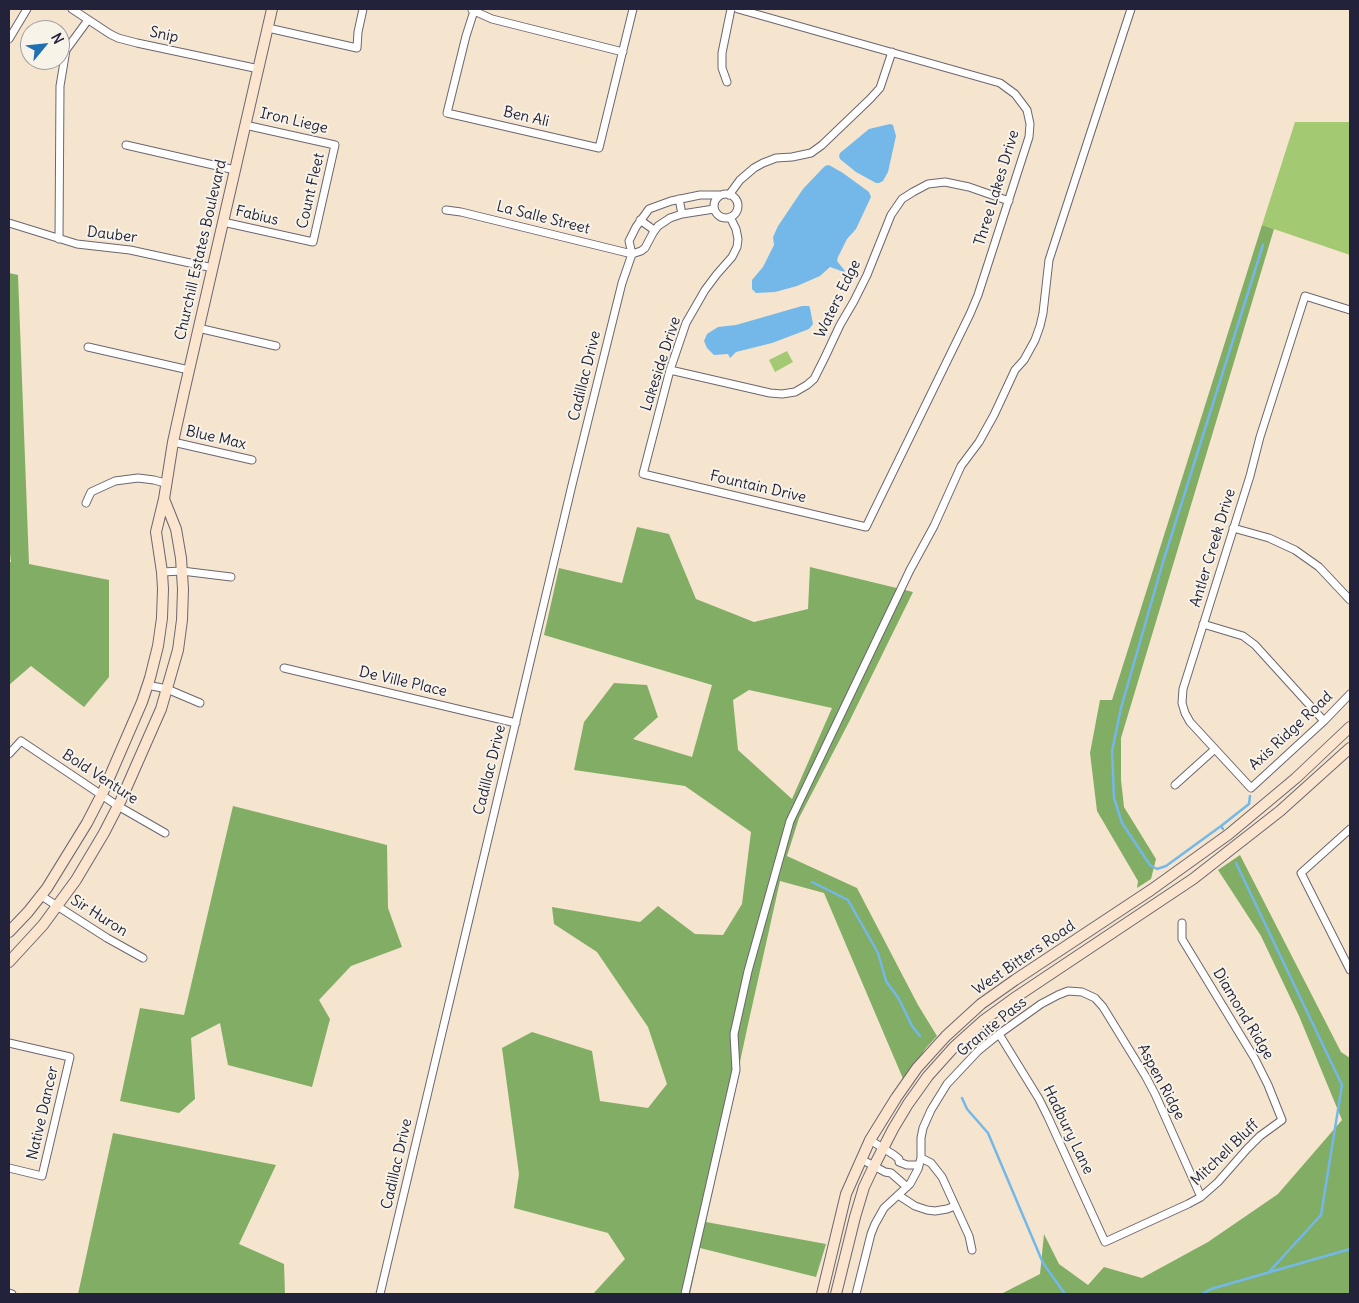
<!DOCTYPE html>
<style>
body{margin:0}
#map{position:relative;width:1359px;height:1303px;overflow:hidden;background:#f5e5cf;font-family:Delius,sans-serif}
canvas{display:block}
.frame{position:absolute;inset:0;border:10px solid #22223b;pointer-events:none}
.north{position:absolute;left:20px;top:20px;width:50px;height:50px;box-sizing:border-box;background:#f7f3e8;border:1px solid #a29fa3;border-radius:50%;rotate:62deg;font-size:14px;font-weight:700;line-height:20px;text-align:center;color:#22223b}
.north::after{content:'';display:block;margin:auto;width:18px;height:22px;background:#1f6fb2;clip-path:polygon(50% 0,100% 100%,50% 72%,0 100%)}
</style>
<div id="map">
<canvas width="1359" height="1303"></canvas>
<div class="frame"></div>
<div class="north">N</div>
</div>
<script>
const ctx = document.querySelector('canvas').getContext('2d');
ctx.lineJoin = 'round';
function paint(path, color) {
  ctx.fillStyle = color;
  ctx.fill(path, 'evenodd');
}
function shape(rows) {
  const path = new Path2D();
  for (const r of rows) {
    if (r.length === 3) {
      path.moveTo(r[0] + r[2], r[1]);
      path.arc(r[0], r[1], r[2], 0, 2 * Math.PI);
      continue;
    }
    path.moveTo(r[0], r[1]);
    for (let i = 2; i < r.length; i += 2) path.lineTo(r[i], r[i + 1]);
  }
  return path;
}
function trace(path, color, width, dash) {
  ctx.strokeStyle = color;
  ctx.lineWidth = width;
  ctx.lineCap = dash ? 'butt' : 'round';
  ctx.setLineDash(dash || []);
  ctx.stroke(path);
}
function label(font, color, halo, rows, align = 'center') {
  ctx.font = font + ' Delius,sans-serif';
  ctx.lineWidth = 4;
  ctx.setLineDash([]);
  ctx.textBaseline = 'middle';
  ctx.strokeStyle = halo;
  ctx.fillStyle = color;
  for (const [text, x, y, turn = 0] of rows) {
    ctx.save();
    ctx.translate(x, y);
    ctx.rotate((+turn || 0) * Math.PI / 180);
    ctx.textAlign = isNaN(turn) ? turn : align;
    if (halo) ctx.strokeText(text, 0, 0);
    ctx.fillText(text, 0, 0);
    ctx.restore();
  }
}
const green = shape([
 [1295,122,1350,122,1350,255,1262,225],
 [787,351,793,362,775,372,769,360]
]);
const forest = shape([
 [1262,225,1274,229,1121,738,1121,780,1124,807,1156,859,1151,879,1137,888,1138,881,1097,811,1090,753,1100,700,1112,700],
 [9,273,18,275,29,564,109,580,109,677,84,707,31,666,9,685,9,562,11,562,9,547],
 [637,527,669,534,696,599,754,622,808,609,810,567,913,592,849,722,799,818,787,856,857,888,918,1005,937,1036,926,1048,904,1081,824,893,780,881,747,1029,706,1222,826,1244,816,1277,700,1248,690,1294,593,1294,625,1259,608,1233,514,1208,519,1174,502,1048,532,1032,592,1051,600,1101,648,1108,667,1084,648,1027,597,952,554,924,552,907,640,922,658,906,695,934,723,935,742,904,751,832,685,786,574,770,584,722,614,683,647,685,658,717,633,739,692,757,712,685,544,635,559,568,622,583],
 [749,690,832,708,792,799,738,750,733,700],
 [233,806,387,845,388,908,402,947,351,966,319,1000,330,1019,312,1087,228,1065,220,1023,191,1038,195,1099,179,1113,120,1101,140,1008,184,1015],
 [1240,855,1341,1052,1350,1058,1350,1294,1001,1294,1040,1274,1044,1234,1059,1264,1088,1285,1104,1267,1142,1278,1208,1242,1278,1194,1342,1120,1299,1016,1261,936,1218,870],
 [113,1133,276,1165,239,1244,284,1264,285,1294,78,1294]
]);
const water = shape([
 [890,124,893,125,896,136,888,172,883,181,879,183,876,183,856,172,840,159,839,156,840,153,869,129],
 [829,165,843,173,869,192,871,197,856,229,847,239,838,257,837,261,845,271,844,272,830,267,820,276,797,286,775,292,756,293,752,289,752,280,763,267,774,245,773,237,778,226,803,189,821,170,825,166],
 [802,306,809,306,810,308,813,324,809,329,772,343,736,352,730,358,728,354,714,355,707,348,704,341,707,334,718,327,736,325]
]);
const stream = shape([
 [1221,826,1249,804,1250,796],
 [1223,829,1221,826,1166,866,1157,869,1150,865,1122,823,1114,798,1112,751,1121,708,1163,562,1263,245],
 [1236,863,1342,1085,1321,1215,1268,1273],
 [812,882,848,900,878,953,886,981,899,999,912,1026,920,1036],
 [962,1098,967,1109,988,1133,1043,1263,1065,1294],
 [1202,1294,1211,1289,1350,1249]
]);
const street = shape([
 [72,9,110,34,118,38,137,43,259,69],
 [472,10,492,19,623,52],
 [474,11,466,36,447,113,599,148,633,9],
 [268,28,357,48,358,32,363,9],
 [9,39,27,9],
 [727,82,722,68,722,53,731,9],
 [126,145,235,170],
 [726,206,12],
 [729,195,740,180,754,168,763,163,776,158,792,157,811,153,822,145,870,99,880,88,892,52],
 [679,199,682,214],
 [446,210,461,212,632,254],
 [730,217,736,229,738,239,737,247,732,257,717,274,705,290,686,323,670,370,643,474,866,527,970,314,978,295,1029,137,1030,124,1027,110,1015,94,1000,83,738,9],
 [640,220,654,230],
 [223,222,313,242,335,145,245,125],
 [9,223,77,244,130,250,213,268],
 [59,239,60,86,66,50,88,20],
 [632,254,629,241,636,227,649,209,671,201,700,195,719,195],
 [632,254,641,251,645,248,653,233,658,226,670,218,682,214,714,209],
 [1350,310,1305,296,1260,437,1250,476,1183,689,1182,703,1185,713,1190,722,1251,788,1324,721,1350,694],
 [198,328,276,346],
 [88,347,189,370],
 [670,370,770,393,782,394,795,392,807,385,814,379,825,357,840,325,854,301,867,275,891,215,902,199,913,192,928,184,945,182,969,187,1009,201],
 [173,442,252,460],
 [86,503,91,492,115,481,138,478,154,480,165,483],
 [1233,528,1269,538,1295,550,1319,567,1350,600],
 [162,572,182,571,231,577],
 [1203,624,1243,636,1255,645,1324,721],
 [284,668,516,723],
 [147,685,167,689,200,703],
 [9,754,21,741,118,806,165,833],
 [1175,785,1215,749],
 [1350,829,1301,873,1350,970],
 [40,895,107,938,143,958],
 [999,1034,1039,1099,1048,1117,1105,1242,1188,1204,1201,1197,1218,1182,1247,1149,1260,1136,1282,1120,1268,1085,1255,1059,1182,939,1182,923],
 [9,1043,70,1057,42,1176,9,1168],
 [870,1140,894,1155,899,1159,899,1162,907,1165,919,1165],
 [921,1158,931,1163,942,1177,969,1236,972,1250],
 [861,1159,885,1172,891,1173,907,1187],
 [898,1195,915,1206,927,1210,935,1211,947,1209,955,1206],
 [9,1293,12,1294],
 [380,1294,572,485,622,283,632,254],
 [685,1294,736,1070,734,1034,748,971,790,821,910,570,934,526,961,466,979,442,994,415,1015,370,1024,360,1035,340,1040,326,1043,313,1049,260,1131,9],
 [856,1294,871,1234,875,1224,884,1208,910,1184,918,1169,921,1158,921,1138,923,1128,931,1110,947,1084,978,1051,999,1034,1041,1004,1058,995,1068,991,1082,992,1095,998,1103,1007,1146,1077,1155,1094,1201,1197]
]);
const secondary = shape([
 [9,932,28,912,47,888,87,823,103,792,142,702,150,678,158,646,162,618,163,589,162,572,156,532,164,499,173,442,184,392,272,9],
 [9,962,43,925,76,880,104,833,121,800,161,709,178,650,182,620,183,589,181,558,176,529,164,499],
 [822,1294,846,1194,870,1140,896,1098,917,1068,946,1036,981,1004,1015,980,1151,890,1229,834,1296,778,1350,727],
 [836,1294,855,1217,864,1187,874,1166,893,1129,908,1104,928,1076,954,1047,984,1020,1013,999,1193,879,1280,811,1350,748]
]);
const streetNames = [
 ["Snip",164,35,12],
 ["Ben Ali",526,117,13],
 ["Iron Liege",294,121,13],
 ["Three Lakes Drive",997,188,-73],
 ["Count Fleet",311,191,-77],
 ["Fabius",257,216,13],
 ["La Salle Street",543,218,14],
 ["Dauber",112,235,7],
 ["Churchill Estates Boulevard",201,250,-77],
 ["Waters Edge",838,299,-64],
 ["Lakeside Drive",661,364,-72],
 ["Cadillac Drive",585,376,-76],
 ["Blue Max",216,438,13],
 ["Fountain Drive",758,487,13],
 ["Antler Creek Drive",1213,548,-73],
 ["De Ville Place",403,682,13],
 ["Axis Ridge Road",1291,731,-43],
 ["Cadillac Drive",490,770,-76],
 ["Bold Venture",100,777,33],
 ["Sir Huron",99,916,32],
 ["West Bitters Road",1024,958,-34],
 ["Diamond Ridge",1243,1014,59],
 ["Granite Pass",992,1027,-39],
 ["Aspen Ridge",1161,1082,62],
 ["Native Dancer",43,1113,-77],
 ["Hadbury Lane",1068,1130,64],
 ["Mitchell Bluff",1225,1153,-44],
 ["Cadillac Drive",397,1164,-77]
];
paint(green, '#a3c973');
paint(forest, '#82ad65');
paint(water, '#73b8e9');
trace(stream, '#73b8e9', 2.5);
trace(street, '#6c666f', 9);
trace(secondary, '#6c666f', 12);
trace(street, '#fff', 7);
trace(secondary, '#fce5cf', 10);
label('15px', '#22223b', '#f7f3e8', streetNames);
</script>
